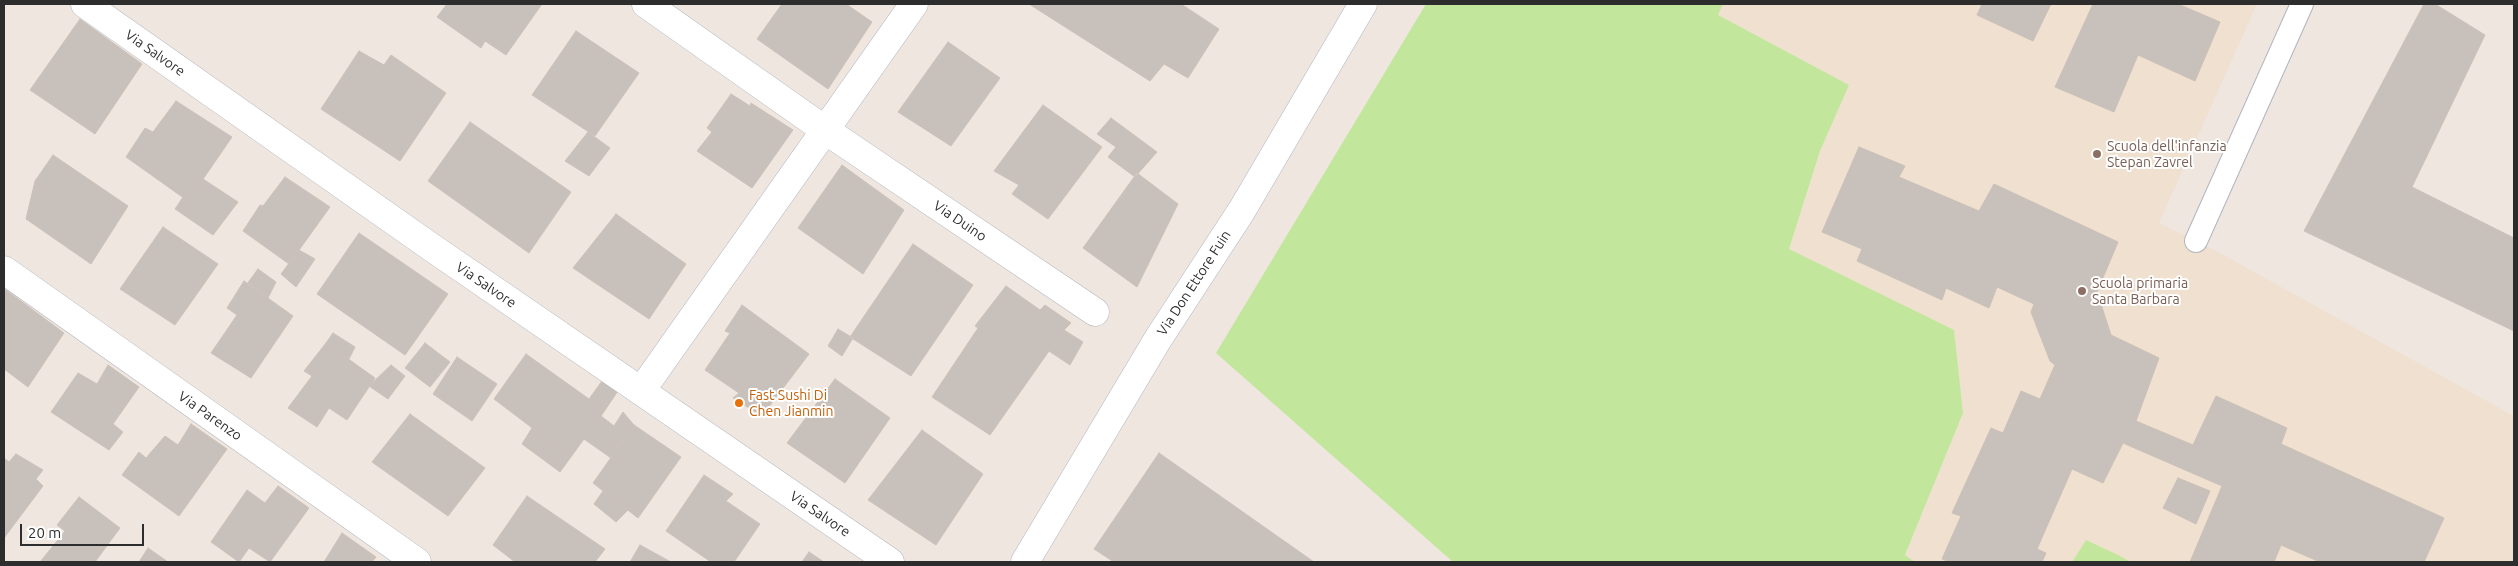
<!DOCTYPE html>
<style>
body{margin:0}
#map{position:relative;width:2518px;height:566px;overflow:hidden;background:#efe6e0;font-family:Ubuntu,sans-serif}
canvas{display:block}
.frame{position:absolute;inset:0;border:5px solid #2d2d2d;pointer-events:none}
.scale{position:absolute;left:20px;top:524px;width:124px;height:22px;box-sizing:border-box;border:2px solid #2d2d2d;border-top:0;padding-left:6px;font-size:15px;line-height:18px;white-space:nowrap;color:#2d2d2d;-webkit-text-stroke:4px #fff;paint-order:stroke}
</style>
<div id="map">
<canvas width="2518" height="566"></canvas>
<div class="frame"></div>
<div class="scale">20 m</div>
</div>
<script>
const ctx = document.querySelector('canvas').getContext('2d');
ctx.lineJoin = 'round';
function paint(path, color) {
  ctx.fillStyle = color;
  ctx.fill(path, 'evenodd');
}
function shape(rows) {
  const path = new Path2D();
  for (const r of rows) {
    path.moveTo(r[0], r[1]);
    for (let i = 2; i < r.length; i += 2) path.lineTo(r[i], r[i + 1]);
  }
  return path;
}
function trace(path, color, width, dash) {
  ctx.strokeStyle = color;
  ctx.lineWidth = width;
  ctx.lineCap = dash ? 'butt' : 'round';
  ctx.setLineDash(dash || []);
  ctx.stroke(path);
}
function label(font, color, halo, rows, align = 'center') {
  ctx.font = font + ' Ubuntu,sans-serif';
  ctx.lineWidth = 4;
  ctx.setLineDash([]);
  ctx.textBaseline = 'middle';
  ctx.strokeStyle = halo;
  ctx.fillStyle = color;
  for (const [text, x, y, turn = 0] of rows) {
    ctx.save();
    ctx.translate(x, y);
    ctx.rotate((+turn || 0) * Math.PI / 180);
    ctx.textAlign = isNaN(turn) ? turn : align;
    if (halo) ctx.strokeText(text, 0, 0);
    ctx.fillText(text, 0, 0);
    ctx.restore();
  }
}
const education = shape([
 [1723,4,2257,4,2159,223,2218,252,2514,416,2514,562,2131,562,2086,540,2072,562,1915,562,1905,556,1963,413,1954,331,1789,249,1820,151,1849,85,1718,15]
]);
const green = shape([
 [1426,4,1723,4,1718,15,1849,85,1820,151,1789,249,1954,330,1963,413,1905,555,1915,562,1453,562,1216,353],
 [2086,540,2118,555,2131,562,2072,562]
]);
const building = shape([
 [447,4,542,4,506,55,485,41,481,48,437,17,447,4],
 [782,4,846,4,872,22,828,89,757,39,782,4],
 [1029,4,1181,4,1219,29,1188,78,1164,64,1150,81,1029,4],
 [1982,4,2051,4,2033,41,1977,15,1982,4],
 [2093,4,2178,4,2220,22,2195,81,2138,55,2114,112,2055,87,2093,4],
 [2424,4,2435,4,2485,35,2412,187,2514,238,2514,331,2304,231,2424,4],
 [80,19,142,64,95,134,30,90,80,19],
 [576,31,639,73,595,136,532,95,576,31],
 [948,42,1000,78,951,146,898,112,948,42],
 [359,51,384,65,391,55,446,93,400,161,321,109,359,51],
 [731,94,750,106,751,103,793,130,752,188,697,151,712,132,707,128,731,94],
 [176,101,232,137,188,201,126,157,145,128,153,132,176,101],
 [1043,105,1102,147,1048,219,1012,194,1019,185,994,171,1043,105],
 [1111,118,1157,152,1135,177,1108,157,1116,147,1097,134,1111,118],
 [470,122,571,192,529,253,428,181,470,122],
 [588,132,610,148,589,176,565,161,588,132],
 [1859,147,1905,166,1899,177,1979,211,1994,184,2118,242,2097,292,2111,335,2159,358,2136,421,2193,445,2216,396,2287,428,2281,444,2444,518,2424,562,2320,562,2281,545,2274,562,2190,562,2222,486,2123,443,2103,483,2072,469,2037,549,2046,553,2042,562,1950,562,1942,559,1961,516,1952,513,1991,428,2003,433,2021,391,2040,399,2055,365,2050,361,2031,312,2034,304,1997,287,1989,308,1946,288,1942,300,1857,261,1862,249,1822,232,1859,147],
 [53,155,128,206,91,264,26,219,35,181,53,155],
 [842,165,904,210,863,274,798,228,842,165],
 [1137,173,1178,204,1137,287,1083,248,1137,173],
 [285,177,330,207,289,264,243,231,260,205,263,206,285,177],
 [203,179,238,202,213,235,175,209,183,197,188,201,203,179],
 [616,214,686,264,649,319,573,268,616,214],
 [163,227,218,264,175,325,120,289,163,227],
 [359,233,448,294,405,355,317,294,359,233],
 [913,244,973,285,911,376,850,337,913,244],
 [299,250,315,259,296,287,281,274,299,250],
 [258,269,276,282,268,298,247,284,258,269],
 [244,281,293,316,251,378,211,353,237,315,227,308,244,281],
 [1006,286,1040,310,1045,305,1071,323,1064,330,1083,342,1070,365,1049,351,990,435,932,397,978,328,975,326,1006,286],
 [6,290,64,333,28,387,4,369,4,292,6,290],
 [742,305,809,354,762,416,733,398,739,393,705,370,730,333,725,331,742,305],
 [838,329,853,338,842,356,828,346,838,329],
 [333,333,355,347,349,359,326,343,333,333],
 [326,343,375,378,347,420,329,408,317,427,288,408,312,376,304,371,326,343],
 [425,343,450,362,430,387,405,368,425,343],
 [526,354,596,404,560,449,494,399,526,354],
 [457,357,497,384,472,421,433,394,457,357],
 [108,365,139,387,113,424,123,432,109,450,51,412,78,373,97,384,108,365],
 [391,365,405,376,388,399,369,386,391,365],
 [605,377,620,388,601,416,614,426,623,412,634,425,611,458,584,439,560,472,522,444,532,428,560,449,596,404,589,399,605,377],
 [835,379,890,418,845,483,787,443,835,379],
 [410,414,485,468,448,516,372,462,410,414],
 [191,424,227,449,179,516,122,475,139,452,146,458,165,436,178,445,191,424],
 [634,425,681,457,638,518,593,483,634,425],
 [922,430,983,474,936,545,868,500,922,430],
 [1159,453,1314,562,1114,562,1094,549,1159,453],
 [16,454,43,470,36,479,43,486,4,538,4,458,9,462,16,454],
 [704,475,733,494,726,501,760,524,734,562,711,562,666,531,704,475],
 [2178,478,2210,491,2196,524,2163,508,2178,478],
 [278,486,309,508,270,562,249,548,239,562,211,542,247,490,265,503,278,486],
 [603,491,628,510,616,522,594,504,603,491],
 [527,496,605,549,595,562,515,562,493,545,527,496],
 [79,497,120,528,95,562,40,562,65,531,57,525,79,497],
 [342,533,376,557,372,562,324,562,342,533],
 [640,545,671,562,630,562,640,545],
 [148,548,168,562,139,562,148,548],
 [809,552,824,562,802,562,809,552]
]);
const lane = shape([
 [2196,241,2302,4]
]);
const street = shape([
 [85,4,431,247,890,562],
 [646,4,825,130,1095,312],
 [4,270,417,562],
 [641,391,914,4],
 [1025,562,1158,339,1242,210,1363,4]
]);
const markers = [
 [2097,154,5,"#8d6e63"],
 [2082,291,5,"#8d6e63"],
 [739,403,5,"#e8710a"]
];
const streetNames = [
 ["Via Salvore",155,53,35],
 ["Via Duino",960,221,34],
 ["Via Don Ettore Fuin",1194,283,-57],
 ["Via Salvore",486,285,34],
 ["Via Parenzo",210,416,35],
 ["Via Salvore",820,514,34]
];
const educationNames = [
 ["Scuola dell'infanzia",2107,146],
 ["Stepan Zavrel",2107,162],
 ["Scuola primaria",2092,283],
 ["Santa Barbara",2092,299]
];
const foodNames = [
 ["Fast Sushi Di",749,395],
 ["Chen Jianmin",749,411]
];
paint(education, '#f0e0cf');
paint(green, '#c2e69b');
paint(building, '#c8c1bb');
trace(building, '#cbc1b9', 1);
trace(lane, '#b0b5bd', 24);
trace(street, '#b0b5bd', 29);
trace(lane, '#fff', 22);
trace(street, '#fff', 28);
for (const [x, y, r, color] of markers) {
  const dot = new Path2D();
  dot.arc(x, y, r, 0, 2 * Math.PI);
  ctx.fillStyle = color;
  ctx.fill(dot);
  trace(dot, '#fff', 2);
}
label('14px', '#2d2d2d', '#fff', streetNames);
label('14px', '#785e54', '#fff', educationNames, 'left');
label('14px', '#c56008', '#fff', foodNames, 'left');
</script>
